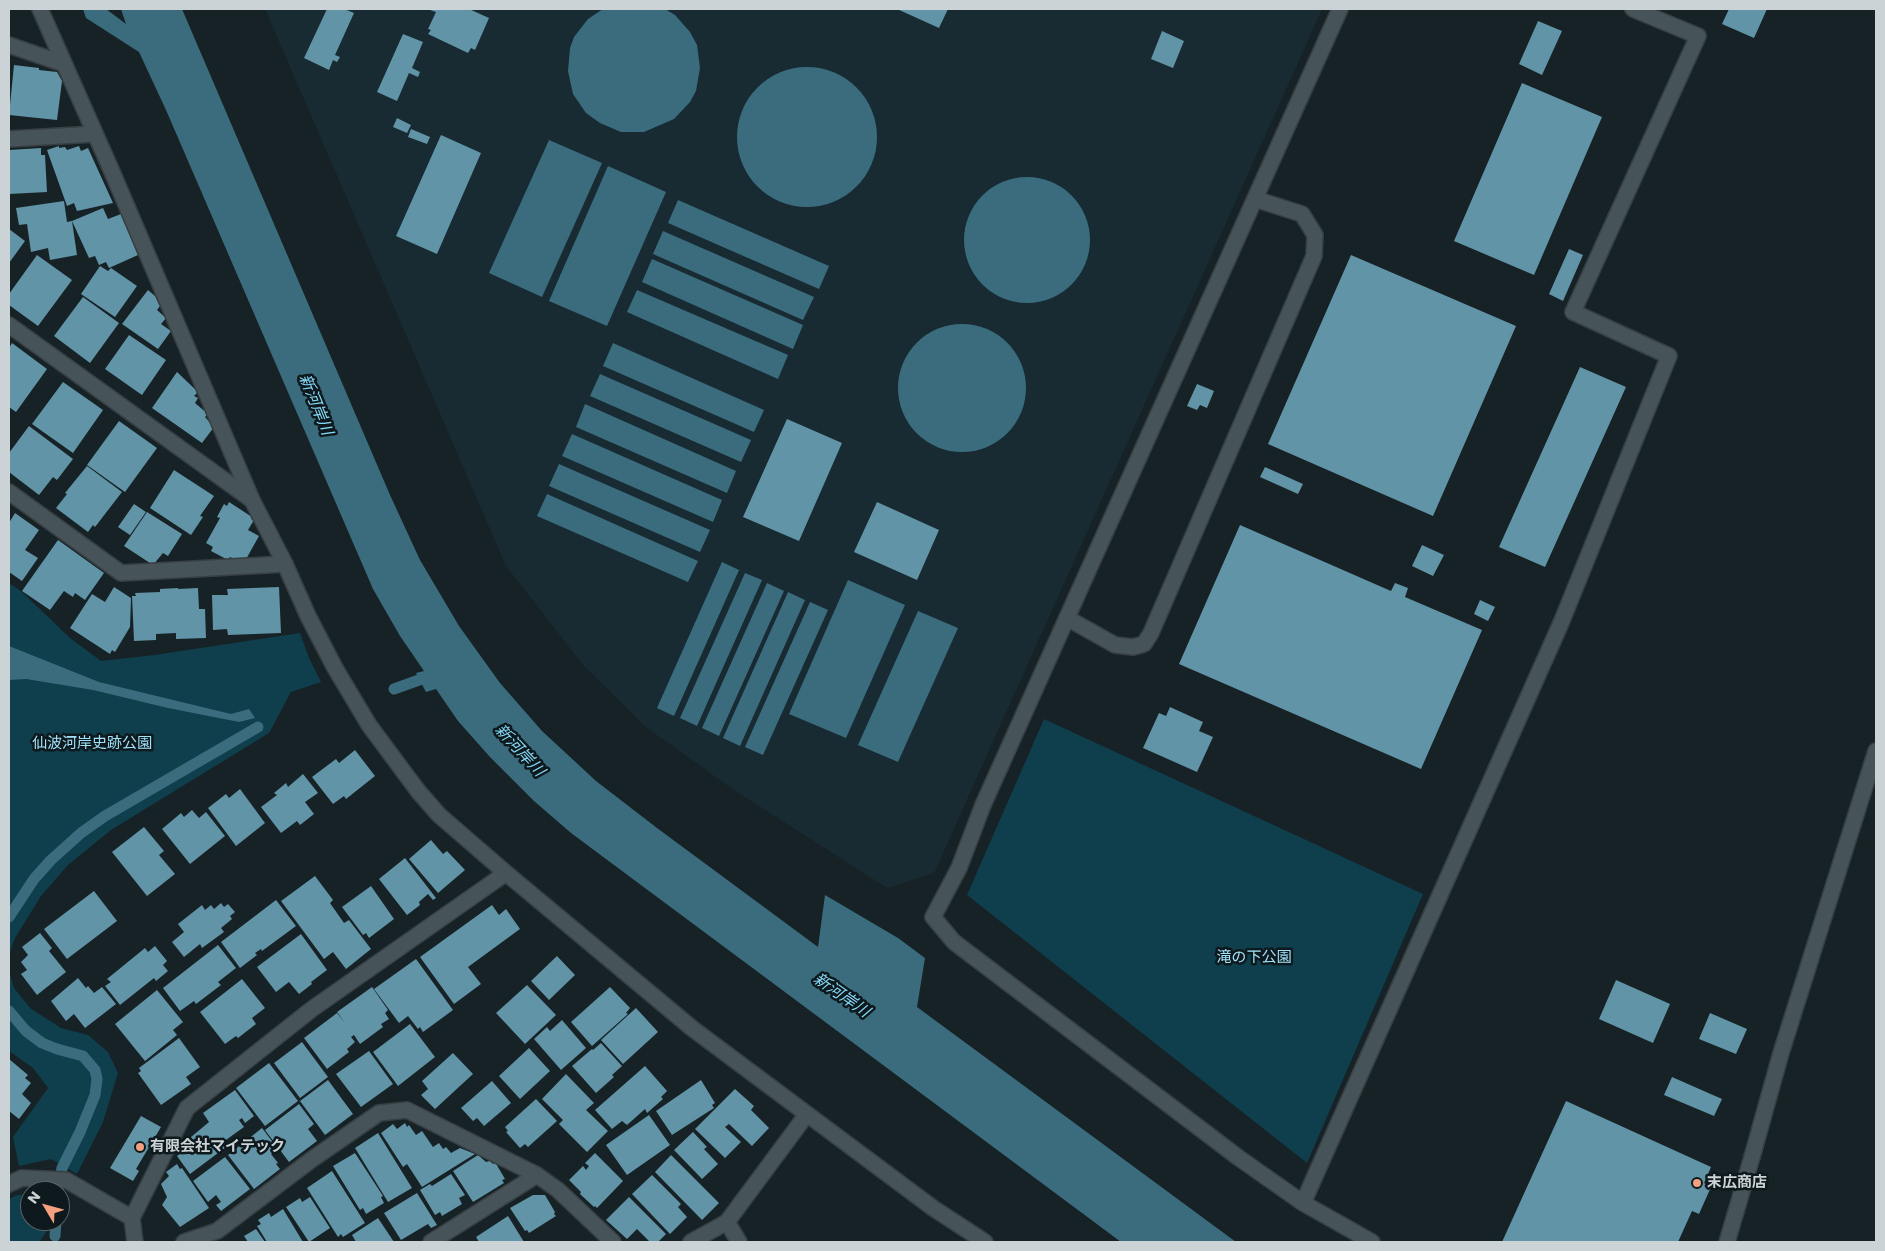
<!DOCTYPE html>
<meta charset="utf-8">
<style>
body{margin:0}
#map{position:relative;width:1885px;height:1251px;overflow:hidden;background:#172226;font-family:Poppins,sans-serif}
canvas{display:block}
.frame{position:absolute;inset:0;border:10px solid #ccd3d6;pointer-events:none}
.north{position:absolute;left:20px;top:1181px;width:50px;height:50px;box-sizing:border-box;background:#0e191d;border:1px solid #5a6367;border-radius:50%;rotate:307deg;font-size:14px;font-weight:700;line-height:20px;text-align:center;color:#ccd3d6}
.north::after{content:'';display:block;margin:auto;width:18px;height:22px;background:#f2a07f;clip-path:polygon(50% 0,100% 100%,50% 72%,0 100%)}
</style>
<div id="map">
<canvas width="1885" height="1251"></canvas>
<div class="frame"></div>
<div class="north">N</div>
</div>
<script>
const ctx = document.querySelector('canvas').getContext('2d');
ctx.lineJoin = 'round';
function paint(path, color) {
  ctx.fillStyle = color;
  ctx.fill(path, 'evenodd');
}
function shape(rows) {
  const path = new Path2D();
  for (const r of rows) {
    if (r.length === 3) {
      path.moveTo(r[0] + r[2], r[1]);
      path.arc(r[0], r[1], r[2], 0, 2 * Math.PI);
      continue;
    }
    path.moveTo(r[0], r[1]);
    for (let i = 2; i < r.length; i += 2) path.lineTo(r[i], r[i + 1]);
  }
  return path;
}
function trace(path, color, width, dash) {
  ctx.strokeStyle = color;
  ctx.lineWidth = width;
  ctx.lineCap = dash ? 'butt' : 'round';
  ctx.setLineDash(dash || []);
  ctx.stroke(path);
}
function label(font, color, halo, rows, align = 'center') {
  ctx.font = font + ' Poppins,"Noto Sans JP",sans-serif';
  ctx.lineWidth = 5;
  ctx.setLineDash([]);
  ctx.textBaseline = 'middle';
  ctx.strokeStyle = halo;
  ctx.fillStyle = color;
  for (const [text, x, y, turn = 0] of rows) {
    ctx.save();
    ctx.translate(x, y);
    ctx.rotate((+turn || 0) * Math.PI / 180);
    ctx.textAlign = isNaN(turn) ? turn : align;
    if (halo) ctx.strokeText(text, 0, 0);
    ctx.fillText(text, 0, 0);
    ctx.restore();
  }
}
const built = shape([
 [265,9,1322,9,934,873,887,888,734,790,646,727,584,666,506,566]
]);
const green = shape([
 [9,583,22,592,70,638,101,661,154,655,300,633,309,658,321,682,291,692,269,733,111,830,68,865,41,896,15,938,9,955],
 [1044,719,1423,894,1307,1163,967,895],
 [9,971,14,988,30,1008,61,1028,88,1035,108,1052,118,1073,103,1122,77,1174,51,1159,19,1166,13,1137,48,1088,33,1068,9,1051],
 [17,1195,30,1195,30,1221,54,1221,39,1242,9,1242,9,1199]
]);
const water = shape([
 [83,9,106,9,126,24,121,9,182,9,390,495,420,560,459,626,500,683,542,731,596,781,657,828,818,947,825,895,898,938,925,958,917,1007,1236,1242,1121,1242,571,833,534,801,490,757,458,721,436,689,426,692,416,673,424,671,400,636,373,589,166,110,139,52,86,18],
 [603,9,665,9,675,15,690,32,697,45,700,68,696,91,690,102,674,119,644,132,621,132,600,123,586,113,573,94,568,71,570,48,574,37,588,19],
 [807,137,70],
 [549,140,602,163,542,297,489,273],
 [608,166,666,192,607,326,549,301],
 [1027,240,63],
 [678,200,829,266,819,289,668,223],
 [663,231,814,297,803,320,653,254],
 [652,259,803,325,793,349,642,282],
 [637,290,788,355,778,379,627,312],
 [962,388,64],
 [613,343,764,410,754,432,603,366],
 [600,374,751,440,741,462,590,396],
 [585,404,736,471,727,493,576,427],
 [572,434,722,500,713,522,562,456],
 [559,464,710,530,700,552,549,486],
 [547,494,698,561,688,582,537,516],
 [722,562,739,570,674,716,657,708],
 [745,573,762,580,697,726,680,718],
 [848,580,905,605,846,738,789,714],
 [767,583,784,591,719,736,702,728],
 [788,592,805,600,740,746,723,738],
 [810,602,828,610,763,755,745,747],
 [918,611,958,628,898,762,858,745],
 [9,646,99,682,231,714,249,709,255,718,239,722,168,708,93,690,26,679,9,680]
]);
const stream = shape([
 [394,689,433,675],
 [9,917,34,879,51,860,81,833,105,816,258,727],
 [9,1011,26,1031,42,1043,57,1049,83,1056,95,1070,97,1079,95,1095,80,1132,62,1168,58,1191],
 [55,1236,56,1221]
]);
const building = shape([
 [327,9,344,9,354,13,335,55,340,57,337,62,333,60,329,70,304,58],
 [427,9,469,9,489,18,475,50,471,48,468,53,428,34,431,30,428,29,436,12],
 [897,9,948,9,939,28],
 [1729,9,1767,9,1754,38,1722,24],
 [1538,21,1562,31,1542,75,1519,64],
 [1162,31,1184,41,1173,68,1151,59],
 [403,34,423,42,412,68,420,72,418,77,409,73,397,101,377,92],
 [14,65,39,68,39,70,57,72,62,81,57,120,9,115],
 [1522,83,1602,117,1534,275,1454,241],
 [397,118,411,125,407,133,393,127],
 [411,129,430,137,427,144,408,137],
 [441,135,481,153,437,254,396,236],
 [59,146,59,148,65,147,67,150,79,146,81,151,88,148,113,203,77,211,74,203,67,206,47,150],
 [41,148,41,155,45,155,47,192,9,194,9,150],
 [64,201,67,222,72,221,77,255,50,260,48,248,31,252,27,224,19,225,16,208],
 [103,208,108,219,121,214,138,255,109,268,106,262,99,265,95,256,89,258,72,221],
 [9,229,25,241,9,263],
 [1569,249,1583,255,1563,301,1549,294],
 [37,255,72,280,38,326,9,305,9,294],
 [1351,255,1516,326,1433,516,1268,444],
 [100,266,108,271,111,268,137,286,115,317,81,294],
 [148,290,155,296,160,306,157,310,166,318,161,324,171,331,158,349,122,324],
 [83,297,119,323,90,363,54,336],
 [129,335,166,360,142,395,105,369],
 [12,343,47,369,16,412,9,407,9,348],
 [1580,367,1626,387,1545,567,1499,547],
 [177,372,198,392,194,396,198,398,195,403,208,414,205,417,214,427,202,443,152,408],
 [63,382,103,410,73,453,32,424],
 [1197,384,1214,391,1207,408,1200,405,1197,410,1187,406],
 [787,419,842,443,799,541,743,517],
 [119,421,157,448,125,492,87,465],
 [29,426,73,459,57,480,53,477,39,495,9,472,9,453],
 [87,466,122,492,95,527,93,525,88,532,56,508,67,494,65,493],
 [1265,467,1303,484,1298,494,1260,477],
 [174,470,214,496,200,516,203,517,191,535,150,508],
 [229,502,252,517,251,519,254,520,248,530,259,536,245,561,240,558,238,561,230,557,228,560,211,551,213,547,206,543,220,518,217,517,224,504,227,506],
 [877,502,939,530,917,580,854,552],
 [134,504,146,512,130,535,118,527],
 [147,512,182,534,168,556,163,553,153,565,124,546],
 [15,513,39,530,25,550,38,558,22,581,9,572,9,523],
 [1240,525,1391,591,1395,583,1408,588,1405,597,1482,630,1421,769,1179,664],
 [58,540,104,573,85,600,75,593,73,597,64,591,50,610,22,591],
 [1422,545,1444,555,1433,576,1412,566],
 [114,587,131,598,130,627,115,652,112,650,110,654,70,628,92,594,105,602],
 [279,587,281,633,228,635,227,629,213,630,212,595,228,595,227,589],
 [178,588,178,589,198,588,199,609,205,609,206,638,176,639,176,633,156,634,156,640,134,641,132,596,136,596,135,593,160,592,160,589],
 [1480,600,1495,607,1488,621,1474,614],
 [1170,707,1203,722,1199,731,1213,737,1197,772,1143,748,1159,713,1166,716],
 [355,750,375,776,346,799,344,796,333,804,312,777,336,759,339,763],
 [303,774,318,793,305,802,314,814,300,825,297,821,281,833,261,807,277,795,274,793,286,783,288,787],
 [240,789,265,823,236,846,208,808,226,794,229,798],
 [192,810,199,818,206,812,225,836,190,864,162,829,181,813,184,817],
 [144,827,164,851,159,855,175,874,147,896,112,852],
 [431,840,443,854,447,851,465,870,438,893,409,859],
 [405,858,436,898,433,900,428,894,419,902,420,905,407,915,379,879],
 [315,876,333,900,330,903,344,923,349,920,371,949,346,969,333,952,324,959,281,901],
 [371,886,394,919,369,938,366,933,363,935,342,907],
 [94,891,117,921,67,959,44,929],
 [276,900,296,926,262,951,261,949,255,953,257,955,240,968,221,942],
 [221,903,224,907,228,904,235,912,230,916,232,919,221,928,224,932,202,948,200,944,184,957,172,942,184,932,178,924,202,905,205,910,211,905,214,909],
 [492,905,499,915,506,909,520,929,468,967,481,984,454,1004,420,957],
 [40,933,52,948,49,951,66,972,37,995,21,974,27,970,21,962,28,955,22,947],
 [301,934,327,970,311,982,312,984,299,994,289,982,276,992,257,967],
 [218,945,236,968,218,982,221,985,196,1004,194,1001,180,1011,163,988],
 [155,946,167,961,163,965,168,971,156,981,154,978,120,1005,105,986,111,982,107,979,145,948,148,952],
 [557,956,575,975,549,1000,531,981],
 [416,959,453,1010,423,1032,420,1027,418,1029,408,1016,399,1023,374,989],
 [78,978,86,988,88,986,94,993,102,987,116,1004,85,1028,74,1014,66,1021,51,1001],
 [242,979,265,1008,252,1018,256,1024,238,1038,236,1036,225,1044,200,1012],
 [1616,980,1670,1004,1653,1043,1599,1019],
 [527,985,556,1015,525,1044,496,1013],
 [372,987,388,1010,385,1013,389,1019,381,1024,383,1027,360,1044,354,1035,351,1037,355,1042,347,1049,349,1052,327,1069,304,1038,337,1013,345,1023,337,1012],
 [610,987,630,1008,626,1013,628,1014,592,1046,571,1022],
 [157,990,183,1022,173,1030,177,1035,145,1061,115,1024],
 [636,1008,658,1032,623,1064,601,1040],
 [1710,1013,1747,1029,1736,1054,1699,1039],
 [562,1020,586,1048,561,1070,534,1039,547,1027,550,1031],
 [410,1024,435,1057,398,1086,373,1052],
 [179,1038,200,1067,186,1077,191,1084,161,1105,138,1073,141,1071,139,1068],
 [302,1042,328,1077,300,1098,274,1063],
 [601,1043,622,1066,612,1075,614,1077,596,1093,572,1066,592,1049,593,1050],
 [529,1048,550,1071,520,1099,499,1076],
 [369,1051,393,1084,361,1107,336,1074],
 [453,1053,473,1074,435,1109,421,1095,428,1089,422,1081],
 [9,1059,28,1075,25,1078,31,1083,22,1094,31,1103,19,1119,9,1111],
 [269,1063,298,1101,265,1126,236,1088],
 [645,1066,667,1091,661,1097,663,1099,647,1113,645,1109,627,1125,622,1121,612,1129,595,1110],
 [566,1074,594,1103,586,1110,608,1131,587,1152,559,1124,563,1120,542,1099],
 [1672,1077,1722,1099,1714,1116,1664,1095],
 [328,1080,353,1114,325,1135,300,1101],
 [701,1080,715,1103,712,1105,714,1108,672,1135,656,1111],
 [492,1081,511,1103,484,1126,477,1118,473,1121,461,1108],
 [735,1089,754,1106,751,1110,769,1128,752,1146,729,1124,725,1127,741,1142,725,1158,695,1129],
 [235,1090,254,1116,245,1123,242,1118,239,1120,244,1127,223,1142,226,1147,190,1174,177,1156,182,1152,179,1147,209,1122,203,1113],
 [536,1099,557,1121,528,1147,525,1144,520,1148,506,1132,508,1131,505,1127],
 [1566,1101,1711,1167,1704,1183,1711,1187,1699,1214,1692,1211,1678,1242,1502,1242],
 [299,1104,314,1124,308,1129,317,1141,289,1162,265,1130],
 [649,1115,670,1145,627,1175,606,1145],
 [141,1116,161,1127,136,1169,139,1171,133,1181,110,1168],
 [405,1123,407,1127,409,1125,416,1135,422,1131,433,1147,439,1143,443,1149,446,1147,451,1153,460,1148,475,1154,422,1187,407,1164,403,1167,381,1133,393,1124,397,1129],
 [262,1128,278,1149,271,1154,278,1163,276,1164,280,1169,254,1189,228,1155],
 [693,1132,707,1147,704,1149,718,1164,702,1179,674,1150],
 [378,1133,412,1188,388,1202,355,1148],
 [355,1153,383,1196,381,1197,384,1203,366,1214,363,1208,360,1210,333,1166],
 [595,1153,623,1181,597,1208,595,1206,594,1207,580,1194,581,1192,569,1180,583,1166,586,1170,589,1166,585,1163],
 [478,1155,486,1162,490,1161,493,1164,495,1162,505,1179,502,1180,504,1183,473,1202,453,1171],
 [671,1155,719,1203,702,1220,655,1172],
 [225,1157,250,1189,221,1211,216,1205,221,1202,216,1195,208,1202,193,1181],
 [177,1164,180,1169,182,1168,209,1208,180,1227,162,1205,167,1197,161,1184,169,1176,166,1172],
 [332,1171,365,1223,343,1237,341,1234,338,1237,307,1188],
 [451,1174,465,1195,459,1198,462,1204,442,1216,440,1212,435,1215,420,1190,430,1184,432,1186],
 [652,1175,681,1204,678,1207,687,1217,670,1234,632,1194],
 [417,1193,437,1225,431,1228,428,1224,401,1240,384,1213],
 [533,1195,545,1195,555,1212,554,1214,556,1216,529,1233,527,1230,525,1231,510,1208],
 [310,1197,330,1228,309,1242,286,1207,300,1198,302,1202],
 [629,1197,666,1234,658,1242,650,1242,637,1229,627,1239,606,1220],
 [283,1209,303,1242,267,1242,257,1226,261,1224,258,1220,269,1213,271,1217],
 [508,1216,524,1242,479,1242,476,1237],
 [378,1218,394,1242,356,1242,352,1235],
 [256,1229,265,1242,248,1242,244,1236]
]);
const lane = shape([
 [9,45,64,64],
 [9,139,95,134],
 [9,325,252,500],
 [9,492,121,573,285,564],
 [1067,618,1115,645,1133,647,1144,644,1151,633,1314,256,1315,235,1302,214,1255,199],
 [983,805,959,868,933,917,954,942,1239,1158,1303,1203,1372,1242],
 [1752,1157,1781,1053,1876,751],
 [1303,1203,1561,623,1669,356,1573,312,1698,36,1633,9],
 [184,1242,217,1231,311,1160,379,1113,407,1110,537,1175,558,1190,613,1242],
 [431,1242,537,1175],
 [691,1242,727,1222]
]);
const street = shape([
 [40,9,113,174,252,500,285,564,308,616,335,668,369,725,418,791,439,815,506,873,693,1029,933,1208,985,1242],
 [983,805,1340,9],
 [9,1184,22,1178,66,1180,132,1218,187,1108,312,1009,506,873],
 [132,1218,135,1242],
 [739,1242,727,1222,807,1114],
 [1727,1242,1752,1157]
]);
const markers = [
 [140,1147,5,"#f2a07f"],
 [1697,1183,5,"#f2a07f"]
];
const parkNames = [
 ["仙波河岸史跡公園",92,744],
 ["滝の下公園",1254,958]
];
const poiNames = [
 ["有限会社マイテック",150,1147],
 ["末広商店",1707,1183]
];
const waterNames = [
 ["新河岸川",315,405,68],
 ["新河岸川",519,751,47],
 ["新河岸川",841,996,35]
];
paint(built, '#182b32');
paint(green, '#0f3e4d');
paint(water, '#3a6c7e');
trace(stream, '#3a6c7e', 11);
paint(building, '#6194a7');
trace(lane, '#373f43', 18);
trace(street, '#373f43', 18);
trace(lane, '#465358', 15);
trace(street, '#465358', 15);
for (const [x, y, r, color] of markers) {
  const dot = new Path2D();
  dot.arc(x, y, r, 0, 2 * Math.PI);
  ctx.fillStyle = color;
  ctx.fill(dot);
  trace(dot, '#0e191d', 2);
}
label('15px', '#a0e1f9', '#0e191d', parkNames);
label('bold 15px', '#ccd3d6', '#0e191d', poiNames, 'left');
label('italic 16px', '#85d8f6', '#0e191d', waterNames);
</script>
